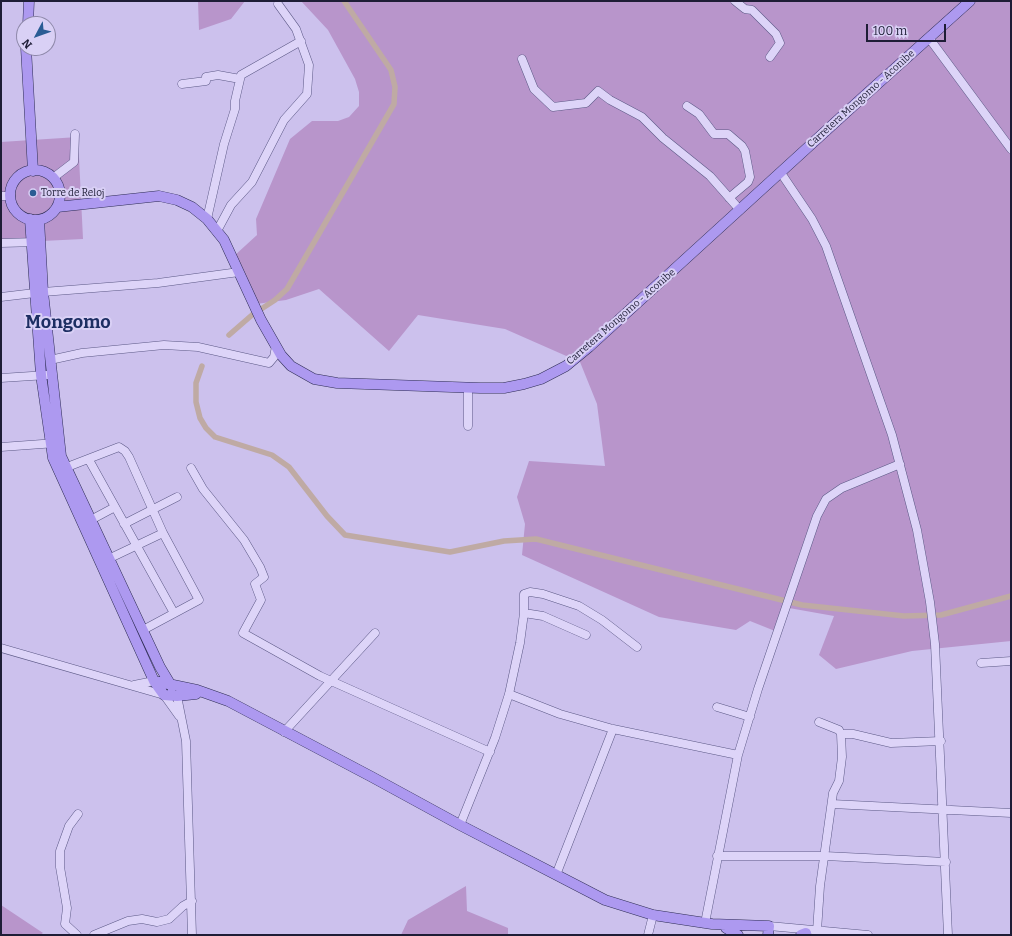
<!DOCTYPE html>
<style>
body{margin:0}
#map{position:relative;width:1012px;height:936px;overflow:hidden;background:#ccc1ed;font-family:Bitter,serif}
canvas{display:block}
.frame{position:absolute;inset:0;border:2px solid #1e1d36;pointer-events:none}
.north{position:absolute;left:16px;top:16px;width:40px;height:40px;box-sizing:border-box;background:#d9d0f5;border:1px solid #8e88a9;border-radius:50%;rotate:229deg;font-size:11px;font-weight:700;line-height:16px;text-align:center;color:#1e1d36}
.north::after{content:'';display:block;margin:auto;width:14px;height:18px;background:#2a5c94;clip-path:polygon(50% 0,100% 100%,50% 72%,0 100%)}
.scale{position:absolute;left:866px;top:24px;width:80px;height:18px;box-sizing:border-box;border:2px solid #1e1d36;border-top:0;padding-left:5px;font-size:12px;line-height:14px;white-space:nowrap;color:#1e1d36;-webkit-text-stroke:3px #d9d0f5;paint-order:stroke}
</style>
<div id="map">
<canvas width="1012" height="936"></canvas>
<div class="frame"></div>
<div class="north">N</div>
<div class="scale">100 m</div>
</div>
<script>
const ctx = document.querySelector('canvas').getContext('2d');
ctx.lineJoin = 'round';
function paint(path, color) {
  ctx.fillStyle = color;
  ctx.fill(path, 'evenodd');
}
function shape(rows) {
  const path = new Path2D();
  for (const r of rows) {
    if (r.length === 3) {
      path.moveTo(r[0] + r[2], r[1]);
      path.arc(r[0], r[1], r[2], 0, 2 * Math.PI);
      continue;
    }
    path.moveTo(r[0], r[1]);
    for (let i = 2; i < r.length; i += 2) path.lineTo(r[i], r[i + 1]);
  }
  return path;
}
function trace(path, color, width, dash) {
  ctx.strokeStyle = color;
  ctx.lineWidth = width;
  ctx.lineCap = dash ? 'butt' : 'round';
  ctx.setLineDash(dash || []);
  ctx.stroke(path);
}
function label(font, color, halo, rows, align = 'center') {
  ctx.font = font + ' Bitter,serif';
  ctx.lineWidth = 4;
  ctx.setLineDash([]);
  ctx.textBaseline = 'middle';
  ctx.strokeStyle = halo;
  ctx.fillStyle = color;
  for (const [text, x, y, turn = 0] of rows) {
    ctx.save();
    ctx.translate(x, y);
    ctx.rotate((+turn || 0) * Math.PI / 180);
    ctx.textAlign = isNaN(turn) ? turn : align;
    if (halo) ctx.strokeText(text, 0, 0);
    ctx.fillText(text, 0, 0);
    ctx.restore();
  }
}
const green = shape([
 [198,1,245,1,231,19,199,30],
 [301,1,1011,1,1011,641,912,651,836,669,819,655,834,616,789,608,780,633,750,621,736,630,659,617,522,555,525,524,517,497,529,461,605,466,597,404,580,362,505,329,418,315,389,351,319,289,286,300,256,304,234,256,257,235,256,219,290,139,312,121,338,121,349,117,359,106,359,92,355,79,328,30],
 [78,137,83,239,1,243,1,142],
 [466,886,467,911,508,928,508,935,401,935,408,920],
 [1,905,43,933,40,935,1,935]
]);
const canal = shape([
 [229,335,252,315,275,300,287,289,394,104,395,87,391,70,344,1],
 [202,366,196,383,196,402,200,418,206,428,215,437,272,455,289,467,327,516,345,535,450,552,504,541,536,539,802,605,904,616,941,615,1011,596]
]);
const minor = shape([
 [735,1,745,9,752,10,776,34,780,43,770,57],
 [929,38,1011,149],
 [522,59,534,89,553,107,586,103,598,91,610,100,642,117,663,138,710,176,740,210],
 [182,84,206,81,206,77,218,75,240,79],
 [687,106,699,114,714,134,728,134,742,146,745,151,750,177,748,182,729,198],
 [781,173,812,219,826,246,892,435,917,530,930,602,935,644,948,935],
 [53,178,74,162,75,134],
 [1,196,11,196],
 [207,219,224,144,235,109,235,101,241,75,301,41],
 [217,231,231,205,252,182,284,120,307,94,309,65,296,29,278,4],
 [1,243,38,242],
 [1,297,43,292,158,283,239,272],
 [50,360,82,353,164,345,198,347,269,363,274,357,276,346],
 [1,378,47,375],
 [468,387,468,426],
 [1,447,56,443],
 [89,460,174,613],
 [191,468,203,489,244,540,260,567,264,577,255,584,261,600,243,633,320,676,490,752],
 [62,469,119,447,125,451,129,457,163,533,199,600,143,630],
 [87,522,115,507],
 [124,524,177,497],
 [104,561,163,533],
 [524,613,543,616,586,635],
 [1,648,164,695,179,716],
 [981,663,1011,661],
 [134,685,154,681],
 [509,694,560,714,613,729,738,755],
 [177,696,186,741,192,935],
 [717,707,750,717],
 [284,732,375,633],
 [841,734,853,734,891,743,941,741],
 [832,804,1011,813],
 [460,825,495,738,509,694,520,643,524,613,524,594,530,592,543,594,579,606,602,620,637,647],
 [717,856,825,856,946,862],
 [556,875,613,729],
 [705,923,738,755,758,689,817,516,826,499,842,488,900,464],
 [769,926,868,935],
 [817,931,820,886,833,793,839,781,842,757,841,734,839,730,819,722],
 [77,935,65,924,67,908,60,867,60,851,69,826,78,814],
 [94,935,128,921,142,919,157,922,169,919,183,906,192,901],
 [648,935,653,915]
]);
const major = shape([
 [28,24,29,1],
 [26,48,33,171],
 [35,195,25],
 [57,207,159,196,177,200,192,207,207,219,224,240,261,320,281,355,291,366,314,379,337,383,480,388,504,388,524,384,541,379,566,366,589,347,863,97,970,1],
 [30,219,41,375,53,458,154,681,164,695,177,696,196,694],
 [39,220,43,292,61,456,160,667,172,687],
 [154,681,197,690,228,701,372,777,460,825,605,900,653,915,712,924,769,926,768,935],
 [726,928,738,935],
 [801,935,806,933]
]);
const markers = [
 [33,193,4,"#2a5c94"]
];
const streetNames = [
 ["Carretera Mongomo - Aconibe",861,99,-42],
 ["Carretera Mongomo - Aconibe",621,317,-41]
];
const poiNames = [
 ["Torre de Reloj",41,193]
];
const townNames = [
 ["Mongomo",68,323]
];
paint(green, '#b895cb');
trace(canal, '#bfaaa4', 5.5);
trace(minor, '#5c5986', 9);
trace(major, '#2e2d54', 11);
trace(minor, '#ddd4f8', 8);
trace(major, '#ad99f0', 10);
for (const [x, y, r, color] of markers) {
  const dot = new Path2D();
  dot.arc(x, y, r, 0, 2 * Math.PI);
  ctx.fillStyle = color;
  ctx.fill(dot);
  trace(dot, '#d9d0f5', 1.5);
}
label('10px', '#1e1d36', '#d9d0f5', streetNames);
label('10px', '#1e1d36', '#d9d0f5', poiNames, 'left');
label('bold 18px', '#1d2e62', '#d9d0f5', townNames);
</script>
